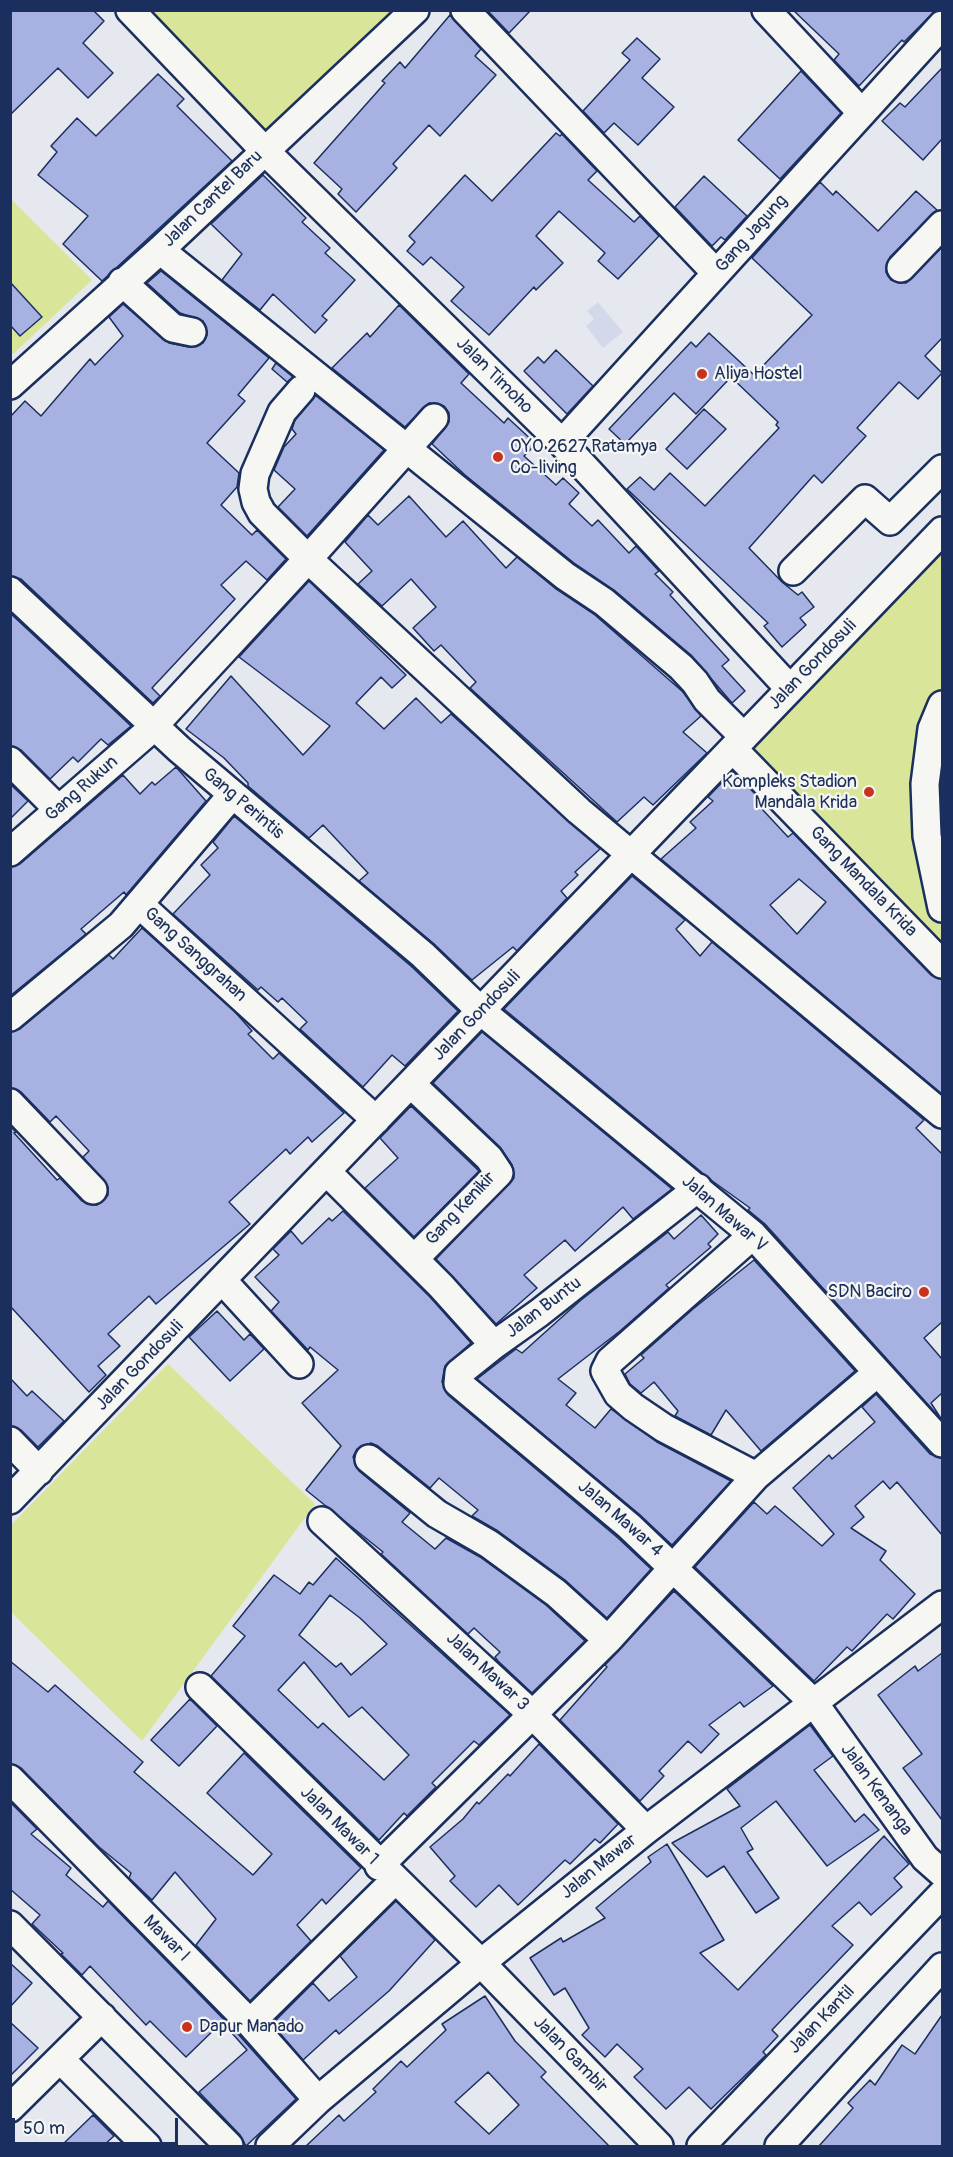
<!DOCTYPE html>
<style>
body{margin:0}
#map{position:relative;width:953px;height:2157px;overflow:hidden;background:#e6e8ef;font-family:Pangolin,sans-serif}
canvas{display:block}
.frame{position:absolute;inset:0;border:12px solid #1b2f5e;pointer-events:none}
.scale{position:absolute;left:12px;top:2118px;width:166px;height:27px;box-sizing:border-box;border:3px solid #1b2f5e;border-top:0;padding-left:8px;font-size:18px;line-height:21px;white-space:nowrap;color:#1b2f5e;-webkit-text-stroke:4px #f6f6f2;paint-order:stroke}
</style>
<div id="map">
<canvas width="953" height="2157"></canvas>
<div class="frame"></div>
<div class="scale">50 m</div>
</div>
<script>
const ctx = document.querySelector('canvas').getContext('2d');
ctx.lineJoin = 'round';
function paint(path, color) {
  ctx.fillStyle = color;
  ctx.fill(path, 'evenodd');
}
function shape(rows) {
  const path = new Path2D();
  for (const r of rows) {
    path.moveTo(r[0], r[1]);
    for (let i = 2; i < r.length; i += 2) path.lineTo(r[i], r[i + 1]);
  }
  return path;
}
function trace(path, color, width, dash) {
  ctx.strokeStyle = color;
  ctx.lineWidth = width;
  ctx.lineCap = dash ? 'butt' : 'round';
  ctx.setLineDash(dash || []);
  ctx.stroke(path);
}
function label(font, color, halo, rows, align = 'center') {
  ctx.font = font + ' Pangolin,sans-serif';
  ctx.lineWidth = 4.5;
  ctx.setLineDash([]);
  ctx.textBaseline = 'middle';
  ctx.strokeStyle = halo;
  ctx.fillStyle = color;
  for (const [text, x, y, turn = 0] of rows) {
    ctx.save();
    ctx.translate(x, y);
    ctx.rotate((+turn || 0) * Math.PI / 180);
    ctx.textAlign = isNaN(turn) ? turn : align;
    if (halo) ctx.strokeText(text, 0, 0);
    ctx.fillText(text, 0, 0);
    ctx.restore();
  }
}
const built = shape([
 [598,302,623,332,603,348,586,326,594,319,587,311]
]);
const green = shape([
 [143,11,393,11,262,132],
 [10,198,92,280,13,354,10,351],
 [942,546,942,954,892,896,753,748],
 [168,1364,315,1504,142,1741,11,1612,11,1525]
]);
const building = shape([
 [10,10,93,10,104,21,83,43,113,73,88,98,58,68,10,115,10,10],
 [487,10,531,10,509,33,487,10],
 [793,10,936,10,904,42,902,40,859,86,834,60,839,54,793,10],
 [450,15,481,49,475,56,496,75,440,136,429,125,393,164,397,168,356,212,338,194,342,189,314,163,385,83,382,81,400,62,405,68,450,15],
 [637,38,660,59,642,78,674,107,638,145,614,123,604,133,583,111,630,60,622,53,637,38],
 [942,68,942,139,923,160,882,121,900,103,905,107,942,68],
 [801,71,841,113,780,179,738,140,801,71],
 [158,74,184,99,177,106,232,161,102,281,63,244,88,216,38,175,57,152,51,146,77,118,96,136,158,74],
 [556,133,560,136,562,134,597,171,588,180,634,222,640,216,659,236,618,279,598,261,605,253,559,211,536,236,563,263,536,290,534,287,489,335,451,301,464,287,431,257,423,265,407,251,415,242,409,236,465,175,492,201,556,133],
 [263,175,306,218,302,222,330,248,325,253,355,280,322,316,327,320,315,333,273,294,260,310,222,280,242,254,211,224,263,175],
 [704,176,747,216,725,240,721,237,712,246,675,207,704,176],
 [820,182,833,195,836,191,878,231,916,191,937,210,890,257,886,272,891,280,906,283,942,247,942,338,925,356,942,373,918,399,899,382,857,428,866,436,822,483,814,475,749,548,782,582,798,595,802,592,814,607,800,618,806,625,782,647,764,626,768,623,627,489,640,477,654,490,670,473,705,506,779,428,776,425,778,422,731,377,696,414,674,393,625,444,609,429,691,342,696,347,709,333,754,375,812,315,752,258,820,182],
 [161,271,269,358,238,395,245,401,207,443,239,473,237,487,221,505,252,535,257,530,286,559,267,580,246,561,221,585,235,599,152,688,160,696,153,703,21,579,10,576,10,417,25,401,41,416,90,359,95,365,123,336,109,317,123,304,169,343,189,347,203,343,207,335,203,321,180,313,147,283,161,271],
 [10,282,42,317,20,336,10,325,10,282],
 [399,305,469,374,461,383,504,423,508,418,536,444,524,456,556,485,563,478,579,493,569,504,592,526,598,520,629,553,636,546,659,571,655,574,673,592,670,595,729,660,722,666,745,691,732,703,691,655,614,590,574,563,465,475,432,444,449,422,449,413,444,406,429,403,405,427,332,368,367,333,370,337,399,305],
 [556,350,593,386,567,414,524,371,538,357,544,363,556,350],
 [276,363,293,377,287,382,272,369,276,363],
 [315,395,384,450,307,536,278,507,295,489,274,470,284,447,296,434,292,429,295,420,315,395],
 [704,409,726,429,687,469,666,449,704,409],
 [409,496,446,537,463,521,506,568,517,557,556,589,595,615,683,692,701,716,683,732,707,753,653,805,644,797,617,822,470,688,476,682,441,645,434,651,413,628,436,607,411,579,382,606,358,584,372,571,345,542,368,515,378,525,409,496],
 [309,581,406,675,392,688,381,677,356,703,384,729,416,698,441,723,451,714,600,849,575,872,578,875,561,891,567,898,517,951,513,947,472,980,433,943,359,881,368,873,323,825,309,838,248,786,248,783,224,758,186,729,231,676,303,755,330,726,239,657,309,581],
 [10,613,131,726,108,745,101,739,78,762,73,757,50,779,21,750,10,746,10,613],
 [176,767,206,801,126,895,124,892,81,929,86,934,10,996,10,867,20,864,123,775,140,794,152,782,155,785,176,767],
 [733,771,766,805,762,809,788,837,793,833,931,975,942,979,942,1094,661,859,696,828,690,822,713,801,708,797,733,771],
 [799,879,826,902,797,934,770,905,799,879],
 [10,784,28,801,10,819,10,784],
 [234,816,412,967,458,1011,405,1066,392,1055,363,1087,300,1029,307,1022,282,998,278,1002,261,987,258,990,173,914,210,875,201,865,218,848,213,842,234,816],
 [632,876,685,920,676,929,700,956,712,942,924,1120,916,1128,942,1154,942,1322,924,1338,942,1359,942,1393,931,1403,942,1420,765,1224,748,1210,750,1208,711,1180,504,1009,632,876],
 [142,928,235,1012,252,1031,248,1034,273,1059,279,1053,344,1113,312,1142,308,1137,290,1154,286,1149,229,1202,250,1224,156,1304,149,1296,108,1334,120,1346,98,1366,106,1375,89,1392,10,1306,10,1126,16,1132,14,1133,57,1180,60,1178,82,1201,97,1205,108,1195,108,1187,83,1157,89,1151,56,1116,50,1122,21,1092,10,1088,10,1032,20,1029,109,955,113,959,142,928],
 [482,1032,672,1189,633,1219,623,1207,575,1251,565,1240,524,1275,537,1288,496,1324,436,1259,514,1178,512,1165,500,1147,433,1083,482,1032],
 [411,1106,479,1171,414,1237,365,1188,398,1158,380,1138,411,1106],
 [343,1211,430,1297,471,1343,445,1366,442,1382,448,1395,618,1538,651,1569,607,1618,565,1580,498,1531,472,1516,478,1510,439,1478,430,1488,378,1446,371,1443,357,1449,353,1457,359,1471,410,1513,402,1522,435,1549,446,1538,480,1557,546,1605,585,1641,532,1693,498,1661,495,1657,500,1652,474,1628,468,1634,381,1554,383,1552,306,1490,341,1446,302,1403,338,1370,310,1347,308,1350,271,1311,279,1302,255,1277,279,1255,273,1249,291,1231,302,1244,329,1218,332,1221,343,1211],
 [701,1215,718,1234,708,1244,711,1247,666,1285,669,1288,620,1331,558,1379,576,1393,566,1405,595,1428,611,1409,657,1442,731,1481,672,1545,639,1514,477,1379,516,1349,522,1353,581,1300,668,1232,674,1239,701,1215],
 [754,1260,855,1371,761,1451,726,1410,711,1435,675,1416,678,1411,654,1382,641,1393,630,1384,625,1374,644,1358,641,1355,693,1309,754,1260],
 [217,1311,244,1340,250,1334,264,1349,230,1381,189,1337,217,1311],
 [10,1378,27,1396,32,1391,64,1421,38,1447,21,1430,10,1426,10,1378],
 [876,1394,930,1454,942,1458,942,1535,897,1482,890,1489,883,1481,855,1506,864,1517,851,1528,886,1551,880,1560,915,1594,893,1619,887,1614,852,1651,847,1647,814,1681,695,1567,754,1502,767,1514,775,1506,822,1546,834,1534,793,1488,829,1455,832,1459,875,1422,862,1407,876,1394],
 [336,1558,510,1715,479,1745,474,1741,432,1783,436,1787,407,1816,404,1813,379,1840,211,1676,245,1636,233,1626,274,1575,300,1594,309,1582,313,1585,336,1558],
 [330,1595,360,1618,387,1644,351,1675,341,1663,336,1667,299,1635,330,1595],
 [304,1662,349,1717,362,1707,406,1752,409,1755,384,1780,323,1723,318,1728,278,1690,304,1662],
 [674,1591,773,1686,744,1707,740,1702,709,1725,719,1734,701,1753,688,1741,659,1771,664,1776,640,1801,560,1720,607,1667,605,1665,674,1591],
 [942,1653,942,1820,903,1768,922,1754,878,1695,915,1666,918,1671,942,1653],
 [10,1661,48,1692,55,1685,143,1762,134,1772,253,1875,272,1854,207,1793,244,1753,361,1868,326,1904,322,1899,297,1925,311,1941,250,2001,196,1945,216,1919,175,1872,152,1900,129,1878,131,1873,99,1847,21,1768,10,1764,10,1661],
 [190,1699,217,1726,179,1766,151,1740,190,1699],
 [810,1725,833,1756,814,1770,855,1822,864,1814,879,1830,827,1866,776,1801,741,1828,753,1849,747,1852,779,1898,756,1913,724,1866,707,1877,672,1843,740,1806,727,1789,810,1725],
 [539,1744,618,1824,600,1843,595,1839,570,1864,565,1860,518,1905,499,1885,476,1907,450,1881,455,1876,430,1847,463,1819,477,1802,479,1804,508,1774,510,1776,539,1744],
 [10,1802,37,1829,31,1834,71,1868,66,1875,103,1907,108,1901,238,2034,296,2099,246,2146,240,2135,199,2092,247,2050,222,2022,186,2057,150,2021,146,2025,90,1966,82,1975,61,1954,63,1953,32,1924,40,1915,10,1889,10,1802],
 [884,1836,909,1864,894,1878,902,1887,871,1915,859,1902,832,1926,853,1945,772,2030,778,2036,763,2052,766,2055,711,2109,689,2087,666,2109,634,2077,643,2069,617,2044,605,2057,582,2035,589,2028,565,1988,554,1995,530,1958,561,1938,563,1942,605,1918,596,1908,651,1862,648,1857,667,1844,724,1940,700,1953,738,1990,884,1836],
 [396,1901,435,1940,389,1991,339,2034,336,2030,303,2060,272,2024,313,1983,329,2001,357,1977,340,1956,396,1901],
 [10,1963,32,1983,10,2007,10,1963],
 [485,1996,515,2041,546,2072,541,2077,609,2146,306,2146,339,2115,344,2121,376,2092,373,2089,401,2061,407,2067,446,2030,442,2024,485,1996],
 [488,2072,519,2105,489,2134,455,2102,488,2072],
 [942,2015,942,2146,819,2146,853,2108,848,2103,870,2080,875,2085,902,2045,915,2054,942,2015],
 [10,2022,38,2048,10,2076,10,2022],
 [93,2115,114,2136,103,2146,61,2146,93,2115]
]);
const minor = shape([
 [130,10,264,150,562,443,790,689],
 [465,10,716,273],
 [766,10,862,113],
 [160,250,565,576,604,602,681,667,695,682,707,700,744,737],
 [901,268,942,225],
 [122,282,173,328,192,332],
 [10,385,160,250,415,10],
 [301,390,282,412,255,474,253,489,256,502,262,513,308,559,434,418],
 [562,443,942,25],
 [793,571,865,499,890,521,942,469],
 [10,591,179,749,423,955,481,1011,753,1235,942,1443],
 [942,705,932,729,925,784,927,836,942,908],
 [733,749,942,964],
 [10,761,59,810],
 [10,852,148,732,308,559,579,811,942,1114],
 [140,905,376,1120],
 [10,1017,121,925,232,795],
 [411,1084,489,1158,499,1173,414,1259],
 [10,1103,93,1190],
 [327,1172,441,1286,494,1345,539,1313,698,1188],
 [753,1235,610,1361,605,1371,618,1394,633,1407,664,1428,756,1476],
 [222,1280,299,1364],
 [494,1345,459,1373,458,1383,629,1526,814,1703,925,1858,942,1873],
 [10,1441,39,1471],
 [369,1459,437,1514,489,1544,556,1593,608,1640,756,1476,877,1373],
 [10,1500,942,531],
 [322,1521,533,1715,646,1830],
 [200,1687,481,1963,659,2146],
 [10,1779,250,2023,318,2100],
 [379,1866,608,1640],
 [10,1925,229,2146],
 [250,2023,395,1880],
 [60,2059,147,2146],
 [10,2108,102,2017],
 [270,2146,318,2100,481,1963,646,1830,942,1605],
 [701,2146,942,1894],
 [779,2146,942,1967]
]);
const markers = [
 [702,374,6,"#c8321e"],
 [498,457,6,"#c8321e"],
 [869,792,6,"#c8321e"],
 [924,1292,6,"#c8321e"],
 [187,2027,6,"#c8321e"]
];
const streetNames = [
 ["Jalan Cantel Baru",213,199,-44],
 ["Gang Jagung",752,234,-48],
 ["Jalan Timoho",494,376,45],
 ["Jalan Gondosuli",813,665,-46],
 ["Gang Rukun",82,789,-41],
 ["Gang Perintis",243,804,40],
 ["Gang Mandala Krida",863,882,46],
 ["Gang Sanggrahan",195,955,42],
 ["Jalan Gondosuli",477,1016,-46],
 ["Gang Kenikir",461,1209,-47],
 ["Jalan Mawar V",724,1214,41],
 ["Jalan Buntu",544,1308,-37],
 ["Jalan Gondosuli",140,1366,-46],
 ["Jalan Mawar 4",620,1519,41],
 ["Jalan Mawar 3",487,1672,43],
 ["Jalan Kenanga",876,1790,54],
 ["Jalan Mawar 1",339,1826,45],
 ["Jalan Mawar",599,1867,-39],
 ["Mawar I",166,1939,45],
 ["Jalan Kantil",822,2020,-46],
 ["Jalan Gambir",570,2055,46]
];
const poiNames = [
 ["Aliya Hostel",714,374],
 ["OYO 2627 Ratamya",510,447],
 ["Co-living",510,468],
 ["Kompleks Stadion",857,782,"right"],
 ["Mandala Krida",857,803,"right"],
 ["SDN Baciro",912,1292,"right"],
 ["Dapur Manado",199,2027]
];
paint(built, '#d3d8eb');
paint(green, '#d9e598');
paint(building, '#a7b2e2');
trace(building, '#1b2f5e', 1.5);
trace(minor, '#1b2f5e', 32);
trace(minor, '#f6f6f2', 27);
for (const [x, y, r, color] of markers) {
  const dot = new Path2D();
  dot.arc(x, y, r, 0, 2 * Math.PI);
  ctx.fillStyle = color;
  ctx.fill(dot);
  trace(dot, '#f6f6f2', 2);
}
label('18px', '#1b2f5e', '#f6f6f2', streetNames);
label('18px', '#1b2f5e', '#f6f6f2', poiNames, 'left');
</script>
